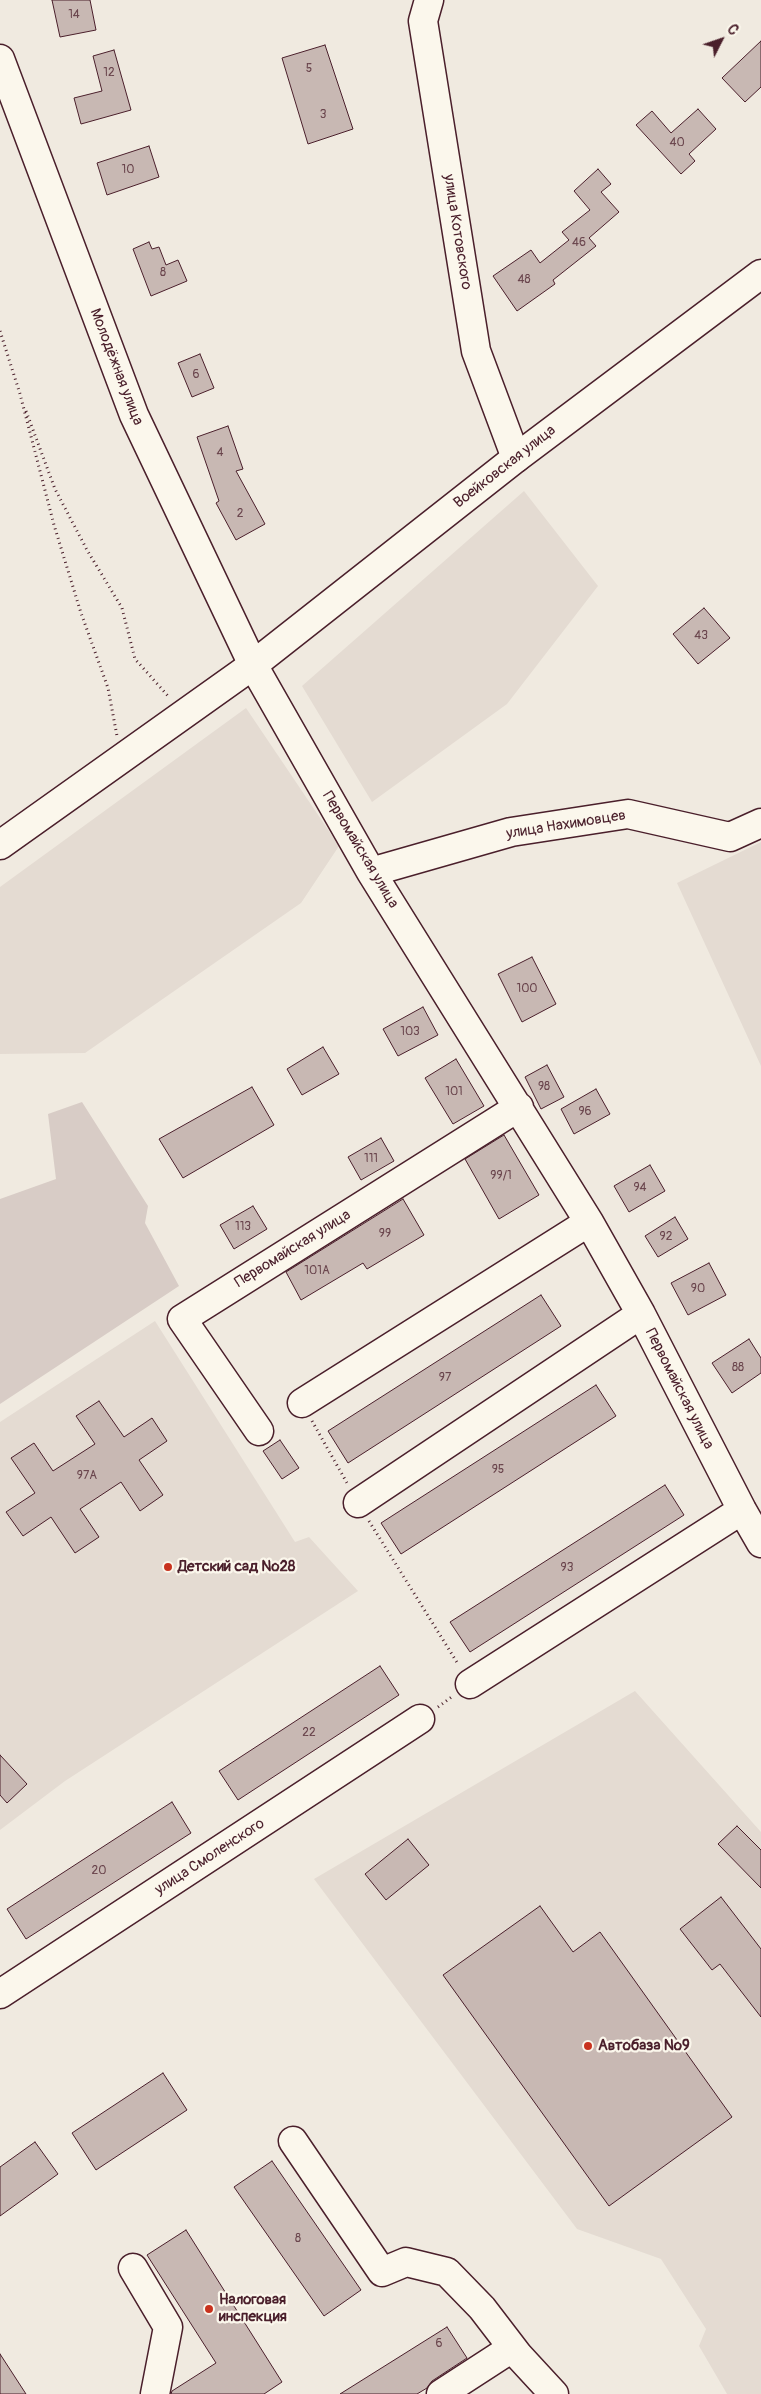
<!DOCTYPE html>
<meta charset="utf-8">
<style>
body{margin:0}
#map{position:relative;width:761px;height:2394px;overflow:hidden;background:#f0eae0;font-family:Pangolin,sans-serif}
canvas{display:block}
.north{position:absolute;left:696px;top:15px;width:50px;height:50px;-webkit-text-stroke:4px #fbf7ec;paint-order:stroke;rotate:49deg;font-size:14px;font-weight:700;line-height:20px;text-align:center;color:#4a1f2b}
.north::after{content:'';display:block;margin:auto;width:18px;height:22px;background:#4a1f2b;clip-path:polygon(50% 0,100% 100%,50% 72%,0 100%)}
</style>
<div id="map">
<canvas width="761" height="2394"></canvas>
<div class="north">С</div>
</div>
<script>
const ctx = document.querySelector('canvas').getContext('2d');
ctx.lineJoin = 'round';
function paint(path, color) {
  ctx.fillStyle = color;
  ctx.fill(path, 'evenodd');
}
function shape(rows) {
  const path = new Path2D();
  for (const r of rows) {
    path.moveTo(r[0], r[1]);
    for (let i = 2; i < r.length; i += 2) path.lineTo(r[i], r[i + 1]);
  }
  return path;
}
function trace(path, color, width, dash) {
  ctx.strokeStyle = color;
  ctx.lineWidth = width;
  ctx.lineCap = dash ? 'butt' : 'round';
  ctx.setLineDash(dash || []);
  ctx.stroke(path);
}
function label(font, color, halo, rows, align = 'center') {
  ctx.font = font + ' Pangolin,sans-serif';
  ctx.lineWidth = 4.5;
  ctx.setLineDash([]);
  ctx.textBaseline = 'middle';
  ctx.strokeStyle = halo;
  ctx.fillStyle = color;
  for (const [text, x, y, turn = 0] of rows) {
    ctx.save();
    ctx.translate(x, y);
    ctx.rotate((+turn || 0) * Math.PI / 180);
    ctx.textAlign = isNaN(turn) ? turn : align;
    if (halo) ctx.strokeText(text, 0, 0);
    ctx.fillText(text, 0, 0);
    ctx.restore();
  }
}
const built = shape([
 [524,491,598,586,507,704,372,802,302,686],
 [246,708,339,846,301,903,85,1053,0,1054,0,887],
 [761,842,761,1066,677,883],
 [155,1321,295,1542,309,1537,358,1591,65,1781,0,1830,0,1422],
 [635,1691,761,1832,761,2394,727,2394,699,2346,706,2329,661,2259,577,2229,314,1879]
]);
const green = shape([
 [82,1102,148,1206,145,1223,179,1286,0,1404,0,1199,56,1179,48,1114]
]);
const building = shape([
 [52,0,90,0,96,30,60,37,52,0],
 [761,41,761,87,745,102,722,78,761,41],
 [325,45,353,129,308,144,282,58,325,45],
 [114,50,131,110,81,124,74,98,102,91,93,56,114,50],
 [698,109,716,129,689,154,695,161,681,174,636,125,652,111,671,133,698,109],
 [149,146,159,177,107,195,97,163,149,146],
 [598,169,611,184,601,192,619,212,589,238,596,246,553,280,555,284,517,311,493,276,531,250,540,263,569,240,562,232,590,210,574,191,598,169],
 [149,242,152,249,159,247,166,265,178,260,187,281,151,296,133,249,149,242],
 [200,354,214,388,192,397,178,363,200,354],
 [228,426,243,469,236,471,265,524,236,540,216,503,219,501,197,437,228,426],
 [704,608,730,638,698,664,673,634,704,608],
 [532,957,556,1004,522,1022,498,974,532,957],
 [423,1007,438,1035,398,1056,383,1029,423,1007],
 [323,1047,339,1074,302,1095,287,1069,323,1047],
 [456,1059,484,1106,453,1124,425,1078,456,1059],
 [547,1065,564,1097,541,1109,525,1077,547,1065],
 [252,1087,274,1125,183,1178,159,1139,252,1087],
 [596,1089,610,1114,574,1134,561,1109,596,1089],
 [504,1135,539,1195,499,1219,465,1159,504,1135],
 [381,1138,394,1161,361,1180,348,1157,381,1138],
 [650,1165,665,1191,629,1212,614,1186,650,1165],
 [403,1199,424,1235,367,1269,363,1263,301,1300,286,1272,403,1199],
 [253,1206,267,1229,234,1249,220,1225,253,1206],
 [675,1217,688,1239,658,1257,645,1236,675,1217],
 [709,1263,726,1295,688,1315,671,1283,709,1263],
 [541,1295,561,1326,348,1463,328,1431,541,1295],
 [749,1339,761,1358,761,1373,732,1393,712,1363,749,1339],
 [596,1385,616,1416,401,1554,381,1523,596,1385],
 [99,1401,124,1437,152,1418,167,1441,139,1460,163,1495,140,1511,121,1482,80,1509,99,1537,75,1553,51,1517,23,1536,6,1512,35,1493,11,1458,34,1443,53,1471,95,1444,76,1416,99,1401],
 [280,1440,299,1468,282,1479,263,1451,280,1440],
 [665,1485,684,1515,470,1652,450,1622,665,1485],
 [380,1666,399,1695,238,1800,219,1771,380,1666],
 [0,1755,27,1784,7,1803,0,1795,0,1755],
 [172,1802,191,1833,26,1939,7,1909,172,1802],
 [737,1826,761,1850,761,1888,718,1844,737,1826],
 [408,1839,429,1865,386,1900,365,1874,408,1839],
 [721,1897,761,1949,761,2017,720,1964,712,1970,680,1929,721,1897],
 [540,1906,573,1952,600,1932,732,2117,609,2206,443,1975,540,1906],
 [163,2073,187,2110,96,2170,72,2133,163,2073],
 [35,2142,58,2174,0,2216,0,2167,35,2142],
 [272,2161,361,2290,324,2316,234,2187,272,2161],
 [186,2230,282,2382,264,2394,171,2394,172,2391,216,2363,147,2255,186,2230],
 [447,2327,467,2358,432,2381,427,2388,417,2394,340,2394,447,2327],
 [0,2354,26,2394,0,2394,0,2354]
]);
const path = shape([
 [0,331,20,394,54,525,81,613,108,688,117,736],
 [26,411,55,489,87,550,122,608,135,659,169,697],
 [312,1421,347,1483],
 [369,1521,458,1664],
 [438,1707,453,1696]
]);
const minor = shape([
 [429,0,423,21,476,351,516,458],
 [0,59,134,415,253,665,371,872,589,1222,641,1314,742,1510,761,1543],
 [371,872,511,832,628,814,730,837,761,823],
 [302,1403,589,1222],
 [259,1431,182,1319,519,1107],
 [358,1503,641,1314],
 [470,1684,742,1510],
 [0,1994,420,1719],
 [293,2141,382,2272,406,2262,447,2272,482,2308,518,2355,554,2394],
 [133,2268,168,2327,155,2394],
 [441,2394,512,2348]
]);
const major = shape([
 [0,845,253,665,516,458,761,274]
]);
const markers = [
 [168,1567,5,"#c8321e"],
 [588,2046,5,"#c8321e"],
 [209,2309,5,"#c8321e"]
];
const numberNames = [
 ["14",74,15],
 ["5",309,69],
 ["12",109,73],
 ["3",323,115],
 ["40",677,143],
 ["10",128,170],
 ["46",579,243],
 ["8",163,273],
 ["48",524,280],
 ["6",196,375],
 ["4",220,453],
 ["2",240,514],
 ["43",701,636],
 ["100",527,989],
 ["103",410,1032],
 ["98",544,1087],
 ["101",454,1092],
 ["96",585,1112],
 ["111",371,1159],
 ["99/1",501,1176],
 ["94",640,1188],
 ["113",243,1227],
 ["99",385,1234],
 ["92",666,1237],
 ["101А",317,1271],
 ["90",698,1289],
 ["88",738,1368],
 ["97",445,1378],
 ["95",498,1470],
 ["97А",87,1476],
 ["93",567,1568],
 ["22",309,1733],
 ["20",99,1871],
 ["8",298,2239],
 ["6",439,2344]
];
const streetNames = [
 ["улица Котовского",457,232,81],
 ["Молодёжная улица",116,367,69],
 ["Воейковская улица",505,467,-38],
 ["улица Нахимовцев",566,825,-9],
 ["Первомайская улица",360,850,59],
 ["Первомайская улица",293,1249,-32],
 ["Первомайская улица",679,1389,63],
 ["улица Смоленского",210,1857,-33]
];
const poiNames = [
 ["Детский сад №28",178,1567],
 ["Автобаза №9",598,2046],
 ["Налоговая",219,2300],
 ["инспекция",219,2317]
];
paint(built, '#e4dbd2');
paint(green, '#d8ccc6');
paint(building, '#c8b8b3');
trace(building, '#4a1f2b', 1);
trace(minor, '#4a1f2b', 31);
trace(major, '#4a1f2b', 31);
trace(path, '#4a1f2b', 3, [1, 4]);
trace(minor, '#fbf7ec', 28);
trace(major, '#fbf7ec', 28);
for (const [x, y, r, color] of markers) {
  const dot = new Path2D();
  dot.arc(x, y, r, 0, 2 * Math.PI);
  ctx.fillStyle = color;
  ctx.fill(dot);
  trace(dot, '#fbf7ec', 2);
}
label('12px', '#6a454d', null, numberNames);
label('15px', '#4a1f2b', '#fbf7ec', streetNames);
label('bold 15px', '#4a1f2b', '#fbf7ec', poiNames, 'left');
</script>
